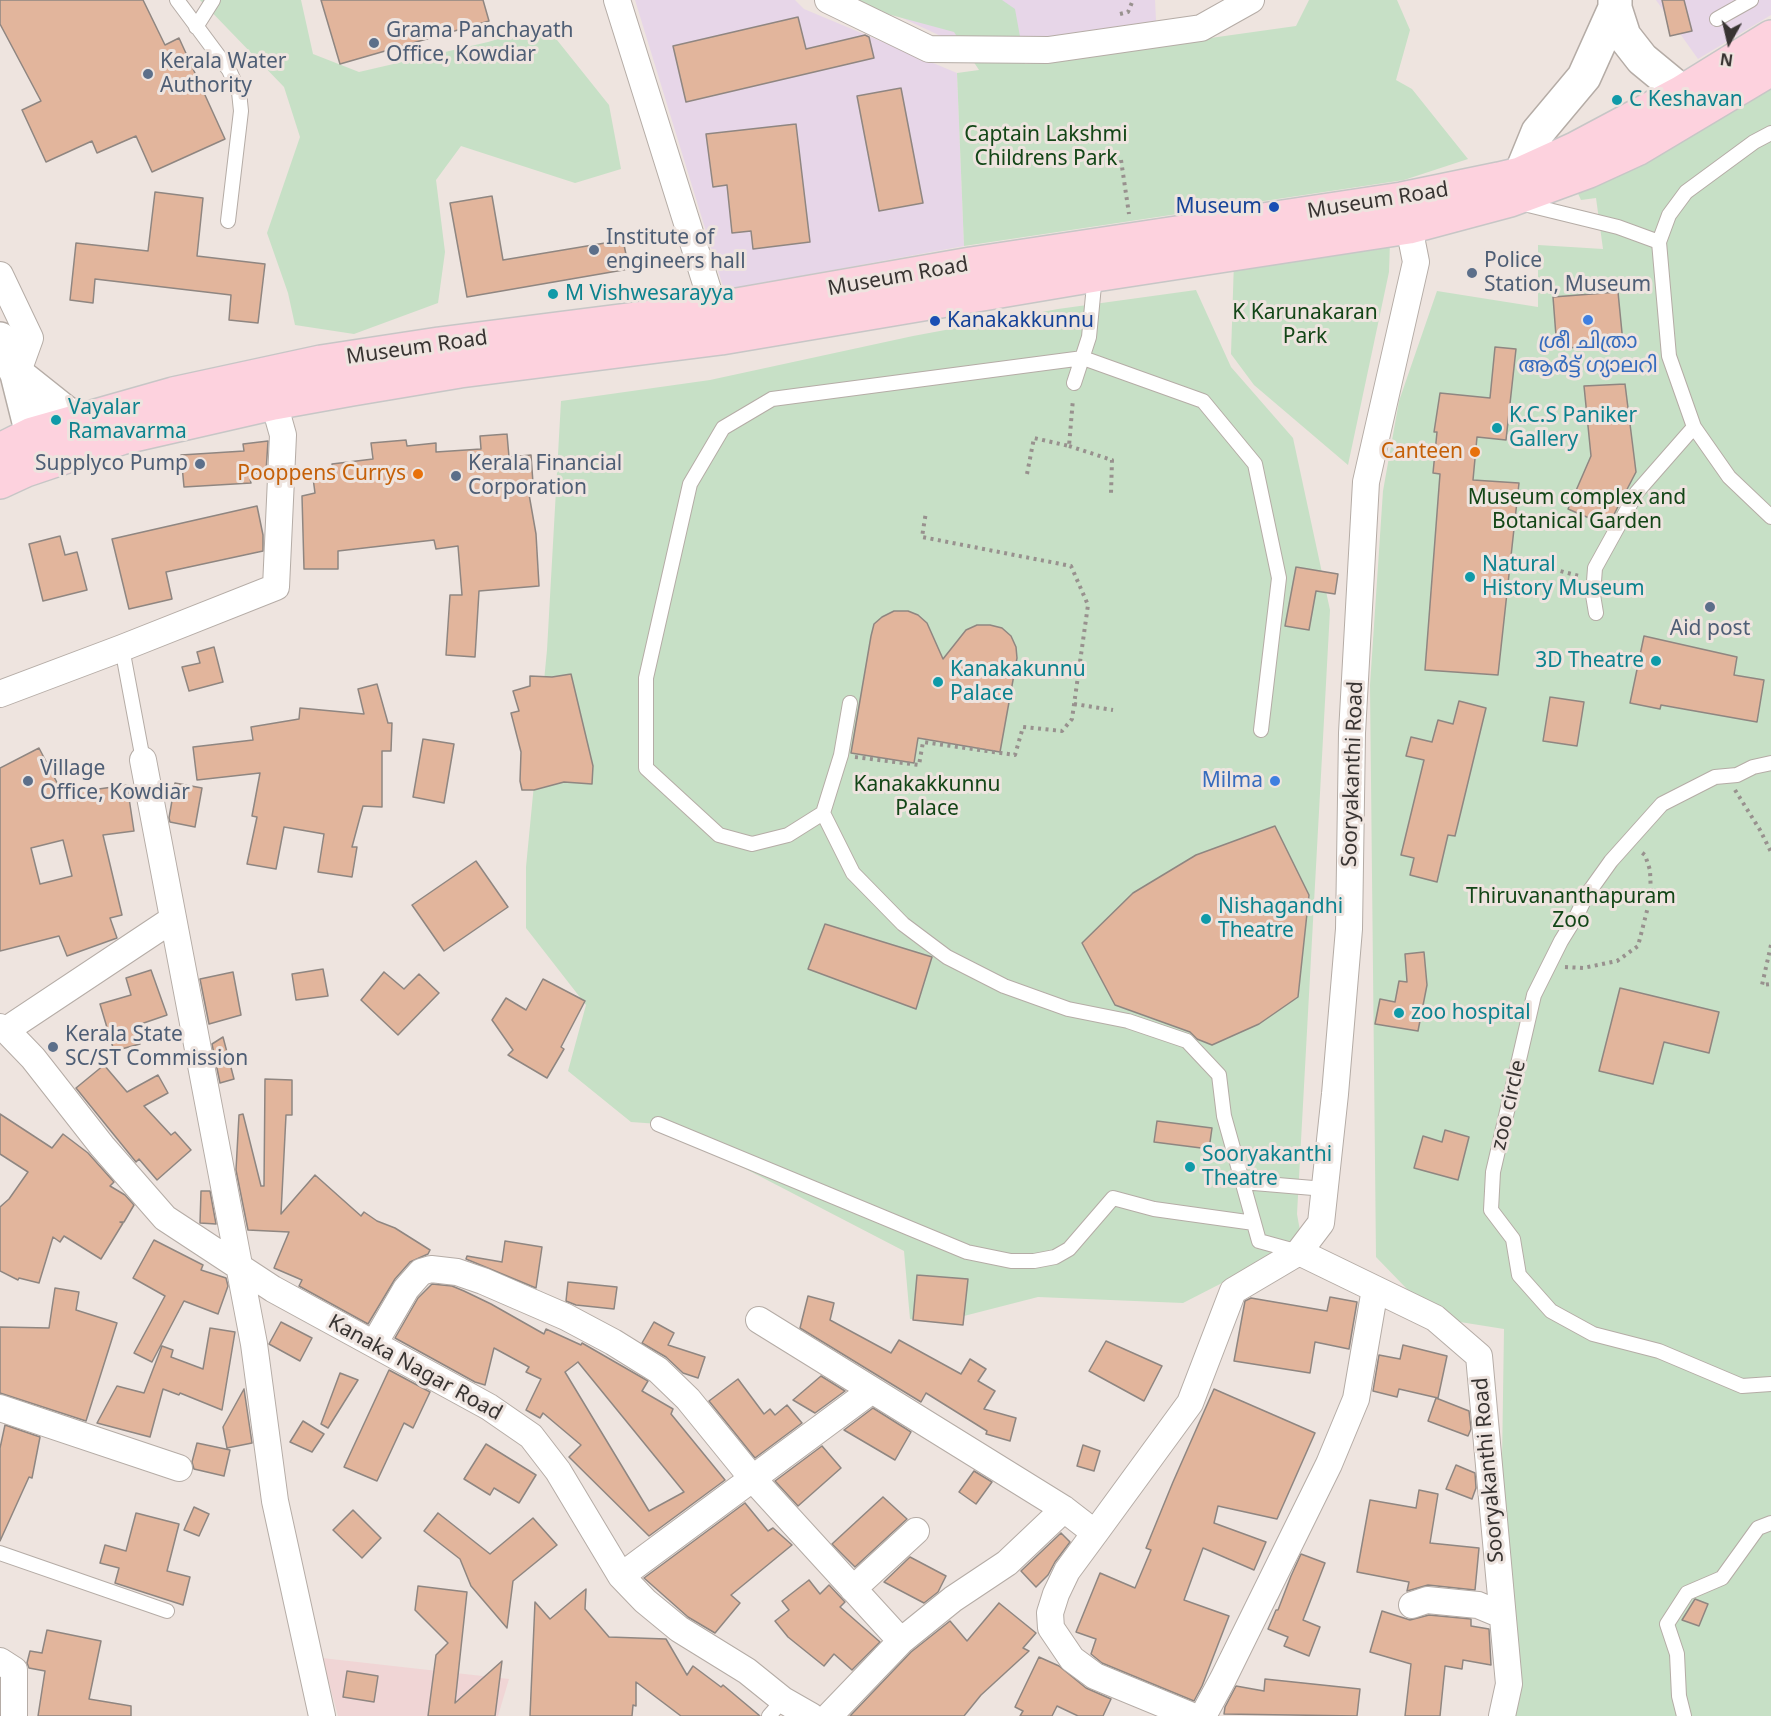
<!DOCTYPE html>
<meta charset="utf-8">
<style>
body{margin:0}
#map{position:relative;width:1771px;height:1716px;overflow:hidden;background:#eee4df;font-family:"Noto Sans",sans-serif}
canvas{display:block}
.north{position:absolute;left:1699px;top:12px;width:60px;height:60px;-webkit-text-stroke:4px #eee4df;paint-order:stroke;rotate:188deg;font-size:16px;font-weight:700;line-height:24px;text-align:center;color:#383432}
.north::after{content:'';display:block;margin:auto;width:21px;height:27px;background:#383432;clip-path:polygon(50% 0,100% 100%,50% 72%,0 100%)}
</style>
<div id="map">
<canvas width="1771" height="1716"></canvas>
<div class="north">N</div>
</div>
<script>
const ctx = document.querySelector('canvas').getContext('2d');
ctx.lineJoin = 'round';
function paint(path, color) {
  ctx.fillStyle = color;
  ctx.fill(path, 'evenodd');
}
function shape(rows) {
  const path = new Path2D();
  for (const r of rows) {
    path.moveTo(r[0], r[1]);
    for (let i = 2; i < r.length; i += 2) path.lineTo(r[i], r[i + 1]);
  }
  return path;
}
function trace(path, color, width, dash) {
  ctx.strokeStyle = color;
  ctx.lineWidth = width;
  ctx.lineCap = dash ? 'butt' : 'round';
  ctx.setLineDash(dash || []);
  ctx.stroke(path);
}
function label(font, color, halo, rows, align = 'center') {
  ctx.font = font + ' "Noto Sans","Noto Sans Malayalam",sans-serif';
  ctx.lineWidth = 6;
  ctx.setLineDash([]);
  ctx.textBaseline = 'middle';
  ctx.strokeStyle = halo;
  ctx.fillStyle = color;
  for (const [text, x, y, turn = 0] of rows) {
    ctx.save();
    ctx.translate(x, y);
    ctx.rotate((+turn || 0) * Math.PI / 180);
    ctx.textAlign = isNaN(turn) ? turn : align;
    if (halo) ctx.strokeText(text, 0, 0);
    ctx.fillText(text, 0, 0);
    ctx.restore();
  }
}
const commercial = shape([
 [635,0,795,0,804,9,957,73,964,246,724,290],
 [864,0,1155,0,1156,21,1051,36,945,38],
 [1656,0,1771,0,1771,15,1698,59]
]);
const education = shape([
 [322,1658,509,1679,498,1716,338,1716]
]);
const green = shape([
 [200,0,301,0,313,54,359,72,488,42,545,25,609,105,621,169,575,183,461,146,436,180,445,252,438,303,354,334,295,325,288,293,267,233,300,137,284,87],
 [845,0,1002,0,1015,9,1025,64,1296,26,1309,0,1397,0,1410,30,1396,80,1412,89,1468,159,1404,180,964,246,957,73,979,70,954,32,854,5],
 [1771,75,1771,1716,1503,1716,1502,1462,1504,1329,1435,1318,1376,1257,1370,685,1383,491,1399,401,1437,291,1538,307,1538,245,1603,249,1596,198,1581,200,1573,183],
 [1390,242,1389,272,1348,465,1254,385,1231,354,1234,261],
 [1196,290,1231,367,1293,438,1330,610,1297,1214,1302,1242,1183,1303,1038,1297,960,1317,910,1319,904,1251,659,1124,631,1122,568,1071,586,1005,526,928,526,867,547,650,561,401,710,380,913,336,1058,309]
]);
const building = shape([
 [0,0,143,0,165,45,179,38,225,139,152,172,136,136,97,153,92,141,46,162,22,110,41,101,0,24,0,0],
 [321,0,483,0,489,21,340,64,321,0],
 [1662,0,1684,0,1692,31,1670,36,1662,0],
 [798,17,806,49,865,35,869,37,874,58,686,102,673,46,798,17],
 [901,88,923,203,879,211,857,96,901,88],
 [796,124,810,242,753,249,751,231,732,233,727,185,713,187,706,134,796,124],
 [155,192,203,198,197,256,265,264,258,323,229,320,231,295,95,279,93,303,70,300,76,243,148,251,155,192],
 [492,196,503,260,623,240,629,269,467,297,450,203,492,196],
 [1618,292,1623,343,1557,349,1553,297,1618,292],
 [1495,347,1516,349,1506,440,1477,437,1473,480,1519,483,1498,675,1425,670,1440,474,1433,473,1437,432,1434,432,1440,393,1490,398,1495,347],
 [1625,384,1636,472,1608,526,1568,509,1591,456,1584,386,1625,384],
 [507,434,509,457,531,455,533,483,527,483,536,534,539,586,479,591,475,657,446,655,450,595,462,595,458,546,436,549,434,540,338,551,338,569,304,569,302,496,315,493,313,478,334,479,332,464,373,459,371,443,406,440,407,446,436,443,436,452,481,449,480,436,507,434],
 [268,441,266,472,249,474,251,483,184,487,181,455,244,451,243,444,268,441],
 [257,506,263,535,263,551,166,572,172,599,129,609,112,539,257,506],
 [60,536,65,555,77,552,87,590,43,601,29,544,60,536],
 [1296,567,1338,574,1335,594,1316,591,1309,630,1285,626,1296,567],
 [894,611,908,611,918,615,927,623,943,659,966,630,977,625,990,625,1002,628,1011,636,1016,647,1017,658,1000,752,918,738,914,763,851,753,871,636,874,624,882,617,894,611],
 [1644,636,1737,657,1734,675,1764,680,1757,722,1661,705,1660,709,1630,703,1644,636],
 [214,647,223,682,189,691,182,667,200,663,197,652,214,647],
 [571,674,593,766,592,784,564,782,534,790,522,790,520,781,521,752,511,713,519,711,513,691,530,686,530,676,552,677,571,674],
 [377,684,388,723,392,723,391,751,382,751,382,807,363,806,352,847,357,847,352,877,318,872,324,834,284,827,276,869,247,864,257,817,252,816,260,773,197,780,193,747,253,740,251,727,299,719,300,708,364,714,358,689,377,684],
 [1550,697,1584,702,1577,746,1543,741,1550,697],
 [1459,701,1486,708,1455,836,1448,835,1437,882,1410,875,1414,858,1401,855,1424,760,1406,756,1411,737,1432,742,1438,720,1453,724,1459,701],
 [423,739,454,744,444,803,413,797,423,739],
 [39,748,63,794,127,785,134,831,103,835,122,915,110,918,117,938,67,956,59,936,0,951,0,768,39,748],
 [63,840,72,876,40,884,31,848,63,840],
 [175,783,202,788,195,827,170,822,169,818,175,783],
 [1275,826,1309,895,1298,997,1259,1024,1212,1045,1197,1039,1190,1032,1115,1005,1082,943,1133,893,1196,855,1275,826],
 [476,861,508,907,444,951,412,905,476,861],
 [825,924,932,957,916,1009,808,969,825,924],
 [1424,952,1427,985,1418,1031,1375,1024,1380,999,1395,1002,1399,981,1407,982,1405,954,1424,952],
 [323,969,328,996,296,1000,292,974,323,969],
 [151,970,167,1015,135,1026,140,1044,114,1051,100,1004,131,995,126,978,151,970],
 [233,972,241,1015,209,1024,200,979,233,972],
 [384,972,404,989,419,974,439,993,398,1035,361,1000,384,972],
 [543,979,585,1001,561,1047,564,1049,547,1078,508,1055,513,1050,492,1020,506,998,526,1010,543,979],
 [1620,988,1719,1012,1709,1053,1664,1042,1653,1084,1599,1071,1620,988],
 [223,1037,234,1079,220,1083,212,1044,223,1037],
 [104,1065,127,1092,158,1075,168,1093,144,1106,171,1135,175,1132,191,1150,157,1180,139,1159,136,1162,76,1088,104,1065],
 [265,1079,292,1080,292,1115,286,1115,281,1214,315,1175,361,1216,364,1212,377,1221,395,1228,430,1250,428,1254,410,1262,395,1279,368,1324,299,1286,302,1280,274,1268,289,1232,248,1230,236,1170,239,1115,243,1114,261,1186,264,1186,265,1079],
 [0,1114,52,1148,63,1134,88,1153,114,1182,110,1186,125,1195,134,1205,124,1222,120,1222,123,1223,101,1259,64,1236,60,1242,53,1237,39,1283,19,1278,18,1280,0,1271,0,1207,9,1199,28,1172,0,1154,0,1114],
 [1157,1121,1212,1128,1209,1149,1154,1142,1157,1121],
 [1445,1130,1469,1137,1458,1180,1414,1168,1423,1136,1442,1142,1445,1130],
 [201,1191,210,1191,216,1224,200,1223,201,1191],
 [154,1240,203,1265,201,1270,226,1278,228,1286,218,1314,184,1301,152,1362,134,1353,165,1296,133,1278,154,1240],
 [505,1241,542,1247,536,1288,466,1259,467,1256,502,1262,505,1241],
 [917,1275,968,1279,963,1325,913,1320,917,1275],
 [568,1282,617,1287,614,1309,576,1305,566,1301,568,1282],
 [432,1284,452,1286,464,1291,491,1304,544,1334,546,1329,581,1345,582,1343,648,1381,642,1391,673,1409,671,1414,725,1480,649,1536,569,1457,581,1445,543,1413,540,1418,526,1410,541,1379,526,1372,529,1367,494,1348,485,1385,475,1382,395,1338,418,1298,432,1284],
 [578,1362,684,1492,649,1511,565,1372,578,1362],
 [55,1288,79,1292,76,1310,117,1323,86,1421,0,1393,0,1327,49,1328,55,1288],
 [808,1296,834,1303,830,1320,891,1353,899,1340,961,1374,970,1359,986,1369,978,1381,995,1391,984,1409,1016,1418,1010,1441,986,1434,987,1431,926,1393,921,1402,800,1328,808,1296],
 [1330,1297,1357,1302,1349,1349,1315,1342,1310,1373,1234,1361,1245,1301,1251,1298,1327,1311,1330,1297],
 [281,1322,312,1338,300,1361,269,1344,281,1322],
 [654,1322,674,1333,668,1345,705,1357,698,1378,683,1373,666,1357,642,1343,654,1322],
 [210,1328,235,1332,222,1410,180,1393,179,1395,163,1389,150,1437,97,1423,117,1386,144,1393,162,1346,173,1350,171,1357,203,1369,210,1328],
 [1106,1341,1162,1366,1144,1401,1089,1371,1106,1341],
 [1403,1345,1447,1356,1438,1398,1399,1389,1397,1397,1373,1391,1379,1355,1400,1359,1403,1345],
 [389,1370,430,1392,413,1428,404,1423,377,1481,344,1467,389,1370],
 [340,1373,358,1380,328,1428,321,1424,340,1373],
 [821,1376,845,1391,815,1413,793,1400,821,1376],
 [738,1379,764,1414,770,1409,775,1415,787,1405,802,1423,755,1458,709,1401,738,1379],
 [244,1389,252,1443,227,1448,223,1427,244,1389],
 [1214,1389,1315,1433,1277,1519,1218,1506,1214,1523,1266,1542,1254,1570,1203,1548,1184,1600,1229,1616,1202,1686,1194,1701,1102,1663,1091,1654,1096,1639,1076,1632,1100,1573,1135,1588,1151,1550,1146,1548,1173,1482,1214,1389],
 [1436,1398,1469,1411,1471,1429,1468,1436,1428,1421,1436,1398],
 [873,1408,911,1432,895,1460,844,1430,873,1408],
 [303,1421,324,1434,312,1452,290,1442,303,1421],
 [5,1425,40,1437,32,1478,29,1477,0,1541,0,1448,5,1425],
 [197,1443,230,1450,224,1476,194,1469,192,1462,197,1443],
 [486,1444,536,1475,519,1503,494,1488,490,1495,464,1479,486,1444],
 [1083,1445,1100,1451,1094,1471,1077,1466,1083,1445],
 [822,1446,841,1468,798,1506,775,1481,822,1446],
 [1456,1465,1475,1473,1476,1488,1472,1499,1446,1489,1456,1465],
 [974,1471,992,1482,976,1504,959,1492,974,1471],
 [1419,1490,1438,1494,1430,1543,1479,1548,1475,1590,1428,1585,1407,1591,1409,1582,1357,1572,1370,1500,1416,1508,1419,1490],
 [883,1497,907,1519,855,1567,832,1544,883,1497],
 [745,1503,768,1531,773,1528,792,1545,731,1595,740,1603,715,1633,688,1617,644,1578,745,1503],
 [194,1507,209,1514,199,1536,184,1530,194,1507],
 [353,1510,381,1538,362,1558,333,1530,353,1510],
 [136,1513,179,1524,167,1571,190,1577,183,1605,115,1583,119,1568,100,1563,105,1545,126,1551,136,1513],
 [438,1513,490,1554,533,1518,557,1545,513,1581,507,1628,471,1586,460,1559,424,1531,438,1513],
 [1061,1533,1070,1542,1055,1562,1048,1575,1036,1587,1021,1571,1061,1533],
 [1301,1554,1325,1563,1303,1620,1320,1627,1309,1656,1284,1646,1288,1637,1268,1629,1276,1610,1278,1610,1291,1576,1301,1554],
 [910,1557,946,1576,938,1592,924,1603,884,1582,910,1557],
 [809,1580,820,1594,829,1585,845,1602,840,1607,880,1642,852,1670,834,1654,824,1666,788,1637,775,1621,789,1610,782,1601,809,1580],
 [418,1586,467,1592,455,1703,502,1661,495,1716,428,1716,436,1655,448,1643,415,1610,418,1586],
 [586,1589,585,1609,609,1637,666,1639,687,1675,693,1666,721,1687,723,1685,760,1716,681,1716,636,1682,636,1706,633,1705,632,1716,530,1716,535,1602,550,1619,586,1589],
 [1695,1599,1708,1604,1699,1626,1682,1620,1695,1599],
 [999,1603,1036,1633,1023,1648,1029,1651,981,1695,964,1716,850,1716,911,1652,950,1621,967,1641,999,1603],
 [1382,1611,1410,1620,1429,1615,1471,1619,1471,1626,1489,1629,1491,1665,1463,1660,1462,1669,1445,1666,1440,1716,1405,1716,1411,1664,1370,1652,1382,1611],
 [47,1630,101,1641,89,1699,131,1706,131,1716,38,1716,45,1671,29,1668,27,1663,30,1651,42,1653,47,1630],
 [1039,1657,1059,1666,1086,1688,1111,1699,1103,1716,1078,1716,1057,1706,1052,1716,1020,1716,1023,1711,1015,1707,1039,1657],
 [347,1671,378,1676,374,1702,343,1697,347,1671],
 [1265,1679,1360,1689,1357,1716,1224,1714,1225,1707,1236,1686,1264,1691,1265,1679]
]);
const path = shape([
 [1120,14,1128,12,1133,0],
 [1121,160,1129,214],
 [1069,446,1112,460,1111,493],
 [1027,474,1034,438,1069,446,1073,399],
 [1516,568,1549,568,1579,576],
 [1074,704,1113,710],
 [855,757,919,765,923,742,1015,755,1023,727,1062,731,1072,719,1088,605,1071,566,922,537,926,512],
 [1735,790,1760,830,1771,852],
 [1771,945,1762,985,1771,984],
 [1565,967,1583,968,1617,961,1638,946,1651,895,1650,870,1645,855,1640,851]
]);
const lane = shape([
 [177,0,229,70,239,92,241,111,228,221],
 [1717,19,1751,0],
 [196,27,213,0],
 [1771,133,1754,142,1686,192,1669,215,1659,242,1669,356,1694,427,1729,477,1771,517],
 [1520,203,1618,227,1659,242],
 [1074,383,1089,337,1095,275],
 [1596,613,1593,595,1595,568,1637,492,1694,427],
 [122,648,143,760],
 [850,703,841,755,823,813,788,835,752,844,719,835,646,768,646,678,690,484,723,428,772,399,1083,358,1203,401,1255,464,1279,578,1261,730],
 [1771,763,1753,767,1737,775,1715,777,1662,804,1611,861,1586,896,1577,915,1561,941,1534,995,1493,1172,1491,1210,1513,1239,1519,1275,1551,1311,1593,1334,1659,1351,1742,1386,1771,1384],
 [823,813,853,873,903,924,947,957,1004,986,1068,1009,1128,1021,1187,1041,1219,1075,1224,1116,1259,1241,1299,1252],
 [658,1124,967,1252,1011,1261,1034,1261,1055,1257,1069,1249,1113,1198,1154,1209,1254,1223],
 [1242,1182,1325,1189],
 [0,1553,167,1611],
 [769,1716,783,1700],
 [1684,1716,1679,1696,1677,1654,1667,1624,1687,1593,1722,1578,1758,1528,1771,1523]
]);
const street = shape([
 [617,0,714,309],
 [828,0,929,49,1048,50,1201,28,1251,0],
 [1409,227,1416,262,1366,482,1352,733,1349,929,1335,1094,1321,1223,1299,1252,1435,1318,1479,1356,1509,1684,1502,1716],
 [0,275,30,338,17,374],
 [0,694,122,648,276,587,283,435,274,403],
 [143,760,254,1344,275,1501,322,1716],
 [0,1027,6,1030,33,1058,102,1146,165,1218,273,1289,489,1407,531,1436,558,1471,621,1576,645,1601,679,1629,747,1671,783,1700,811,1716],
 [6,1030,173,919],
 [759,1320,872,1390],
 [374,1344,406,1289,421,1272,431,1269,457,1272,483,1281,566,1317,613,1342,658,1370,688,1399,753,1479,901,1641],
 [0,1408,179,1468],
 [1095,1533,1067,1571,1056,1594,1050,1613,1051,1628,1072,1659,1095,1676,1192,1716],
 [621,1576,872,1390,1064,1509,1095,1533,1190,1403,1233,1291,1299,1252],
 [853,1589,916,1531],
 [1412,1605,1427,1600,1478,1605,1502,1615],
 [0,1661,14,1670,14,1716],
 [829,1716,901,1641,953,1599,1007,1563,1064,1509],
 [1203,1716,1223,1679,1329,1464,1356,1399,1375,1289]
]);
const secondary = shape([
 [1615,8,1624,36,1642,59,1682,92],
 [1513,193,1538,132,1584,77,1615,8,1615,0],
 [0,339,17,374,32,434,48,459],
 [17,374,66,413,83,419]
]);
const primary = shape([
 [0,450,32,434,173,394,321,362,439,344,714,309,971,264,1402,199,1499,179,1520,174,1575,149,1682,92,1771,37],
 [0,482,26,470,121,438,274,403,352,389,460,371,721,338,1095,275,1409,227,1510,200,1589,171,1637,149,1771,69]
]);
const markers = [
 [374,43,6,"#5c6f8a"],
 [148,74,6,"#5c6f8a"],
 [1617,100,6,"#0f9aa8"],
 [1274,207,6,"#1a4fb4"],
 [594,250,6,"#5c6f8a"],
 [1472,273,6,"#5c6f8a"],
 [553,294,6,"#0f9aa8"],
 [1588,320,6,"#3f7fe0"],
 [935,321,6,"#1a4fb4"],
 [56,420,6,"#0f9aa8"],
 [1497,428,6,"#0f9aa8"],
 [1475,452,6,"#e8710a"],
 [200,464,6,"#5c6f8a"],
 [418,474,6,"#e8710a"],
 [456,476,6,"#5c6f8a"],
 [1470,577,6,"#0f9aa8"],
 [1710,607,6,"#5c6f8a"],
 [1656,661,6,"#0f9aa8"],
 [938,682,6,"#0f9aa8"],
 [28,781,6,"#5c6f8a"],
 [1275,781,6,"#3f7fe0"],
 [1206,919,6,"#0f9aa8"],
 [1399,1013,6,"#0f9aa8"],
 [53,1047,6,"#5c6f8a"],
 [1190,1167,6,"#0f9aa8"]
];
const serviceNames = [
 ["Grama Panchayath",386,31],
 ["Office, Kowdiar",386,55],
 ["Kerala Water",160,62],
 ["Authority",160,86],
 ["Institute of",606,238],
 ["engineers hall",606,262],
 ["Police",1484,261],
 ["Station, Museum",1484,285],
 ["Supplyco Pump",188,464,"right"],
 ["Kerala Financial",468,464],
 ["Corporation",468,488],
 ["Aid post",1710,629,"center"],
 ["Village",40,769],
 ["Office, Kowdiar",40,793],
 ["Kerala State",65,1035],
 ["SC/ST Commission",65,1059]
];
const cultureNames = [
 ["C Keshavan",1629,100],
 ["M Vishwesarayya",565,294],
 ["Vayalar",68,408],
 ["Ramavarma",68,432],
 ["K.C.S Paniker",1509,416],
 ["Gallery",1509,440],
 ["Natural",1482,565],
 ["History Museum",1482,589],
 ["3D Theatre",1644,661,"right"],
 ["Kanakakunnu",950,670],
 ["Palace",950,694],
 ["Nishagandhi",1218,907],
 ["Theatre",1218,931],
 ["zoo hospital",1411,1013],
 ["Sooryakanthi",1202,1155],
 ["Theatre",1202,1179]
];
const parkNames = [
 ["Captain Lakshmi",1046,135],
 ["Childrens Park",1046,159],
 ["K Karunakaran",1305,313],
 ["Park",1305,337],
 ["Museum complex and",1577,498],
 ["Botanical Garden",1577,522],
 ["Kanakakkunnu",927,785],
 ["Palace",927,809],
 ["Thiruvananthapuram",1571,897],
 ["Zoo",1571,921]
];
const streetNames = [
 ["Museum Road",1378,201,-9],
 ["Museum Road",898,277,-10],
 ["Museum Road",417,348,-8],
 ["Sooryakanthi Road",1353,774,-88],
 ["zoo circle",1509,1105,-77],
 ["Kanaka Nagar Road",415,1368,29],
 ["Sooryakanthi Road",1489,1470,-95]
];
const transitNames = [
 ["Museum",1262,207],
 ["Kanakakkunnu",947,321,"left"]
];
const shopNames = [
 ["ശ്രീ ചിത്രാ",1588,342],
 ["ആർട്ട് ഗ്യാലറി",1588,366],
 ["Milma",1263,781,"right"]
];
const foodNames = [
 ["Canteen",1463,452],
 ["Pooppens Currys",406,474]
];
paint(commercial, '#e7d6e8');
paint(education, '#f0d5d5');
paint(green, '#c7e0c6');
paint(building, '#e2b59c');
trace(building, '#8f8681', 1.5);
trace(lane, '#b5aca6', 16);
trace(street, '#b5aca6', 28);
trace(secondary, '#b5aca6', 36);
trace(primary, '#c7c6c6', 36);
trace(path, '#98918e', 4, [3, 4.5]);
trace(lane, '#fff', 14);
trace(street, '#fff', 26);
trace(secondary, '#fff', 33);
trace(primary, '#fdd2de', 33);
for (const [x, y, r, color] of markers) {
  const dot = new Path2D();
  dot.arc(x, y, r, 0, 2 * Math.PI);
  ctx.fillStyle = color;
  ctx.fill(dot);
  trace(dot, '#eee4df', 2);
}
label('21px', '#4e5e75', '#eee4df', serviceNames, 'left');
label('21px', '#0d838f', '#eee4df', cultureNames, 'left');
label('21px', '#134617', '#eee4df', parkNames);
label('21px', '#383432', '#eee4df', streetNames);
label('21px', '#164399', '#eee4df', transitNames, 'right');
label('21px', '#366cbe', '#eee4df', shopNames);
label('21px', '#c56008', '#eee4df', foodNames, 'right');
</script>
